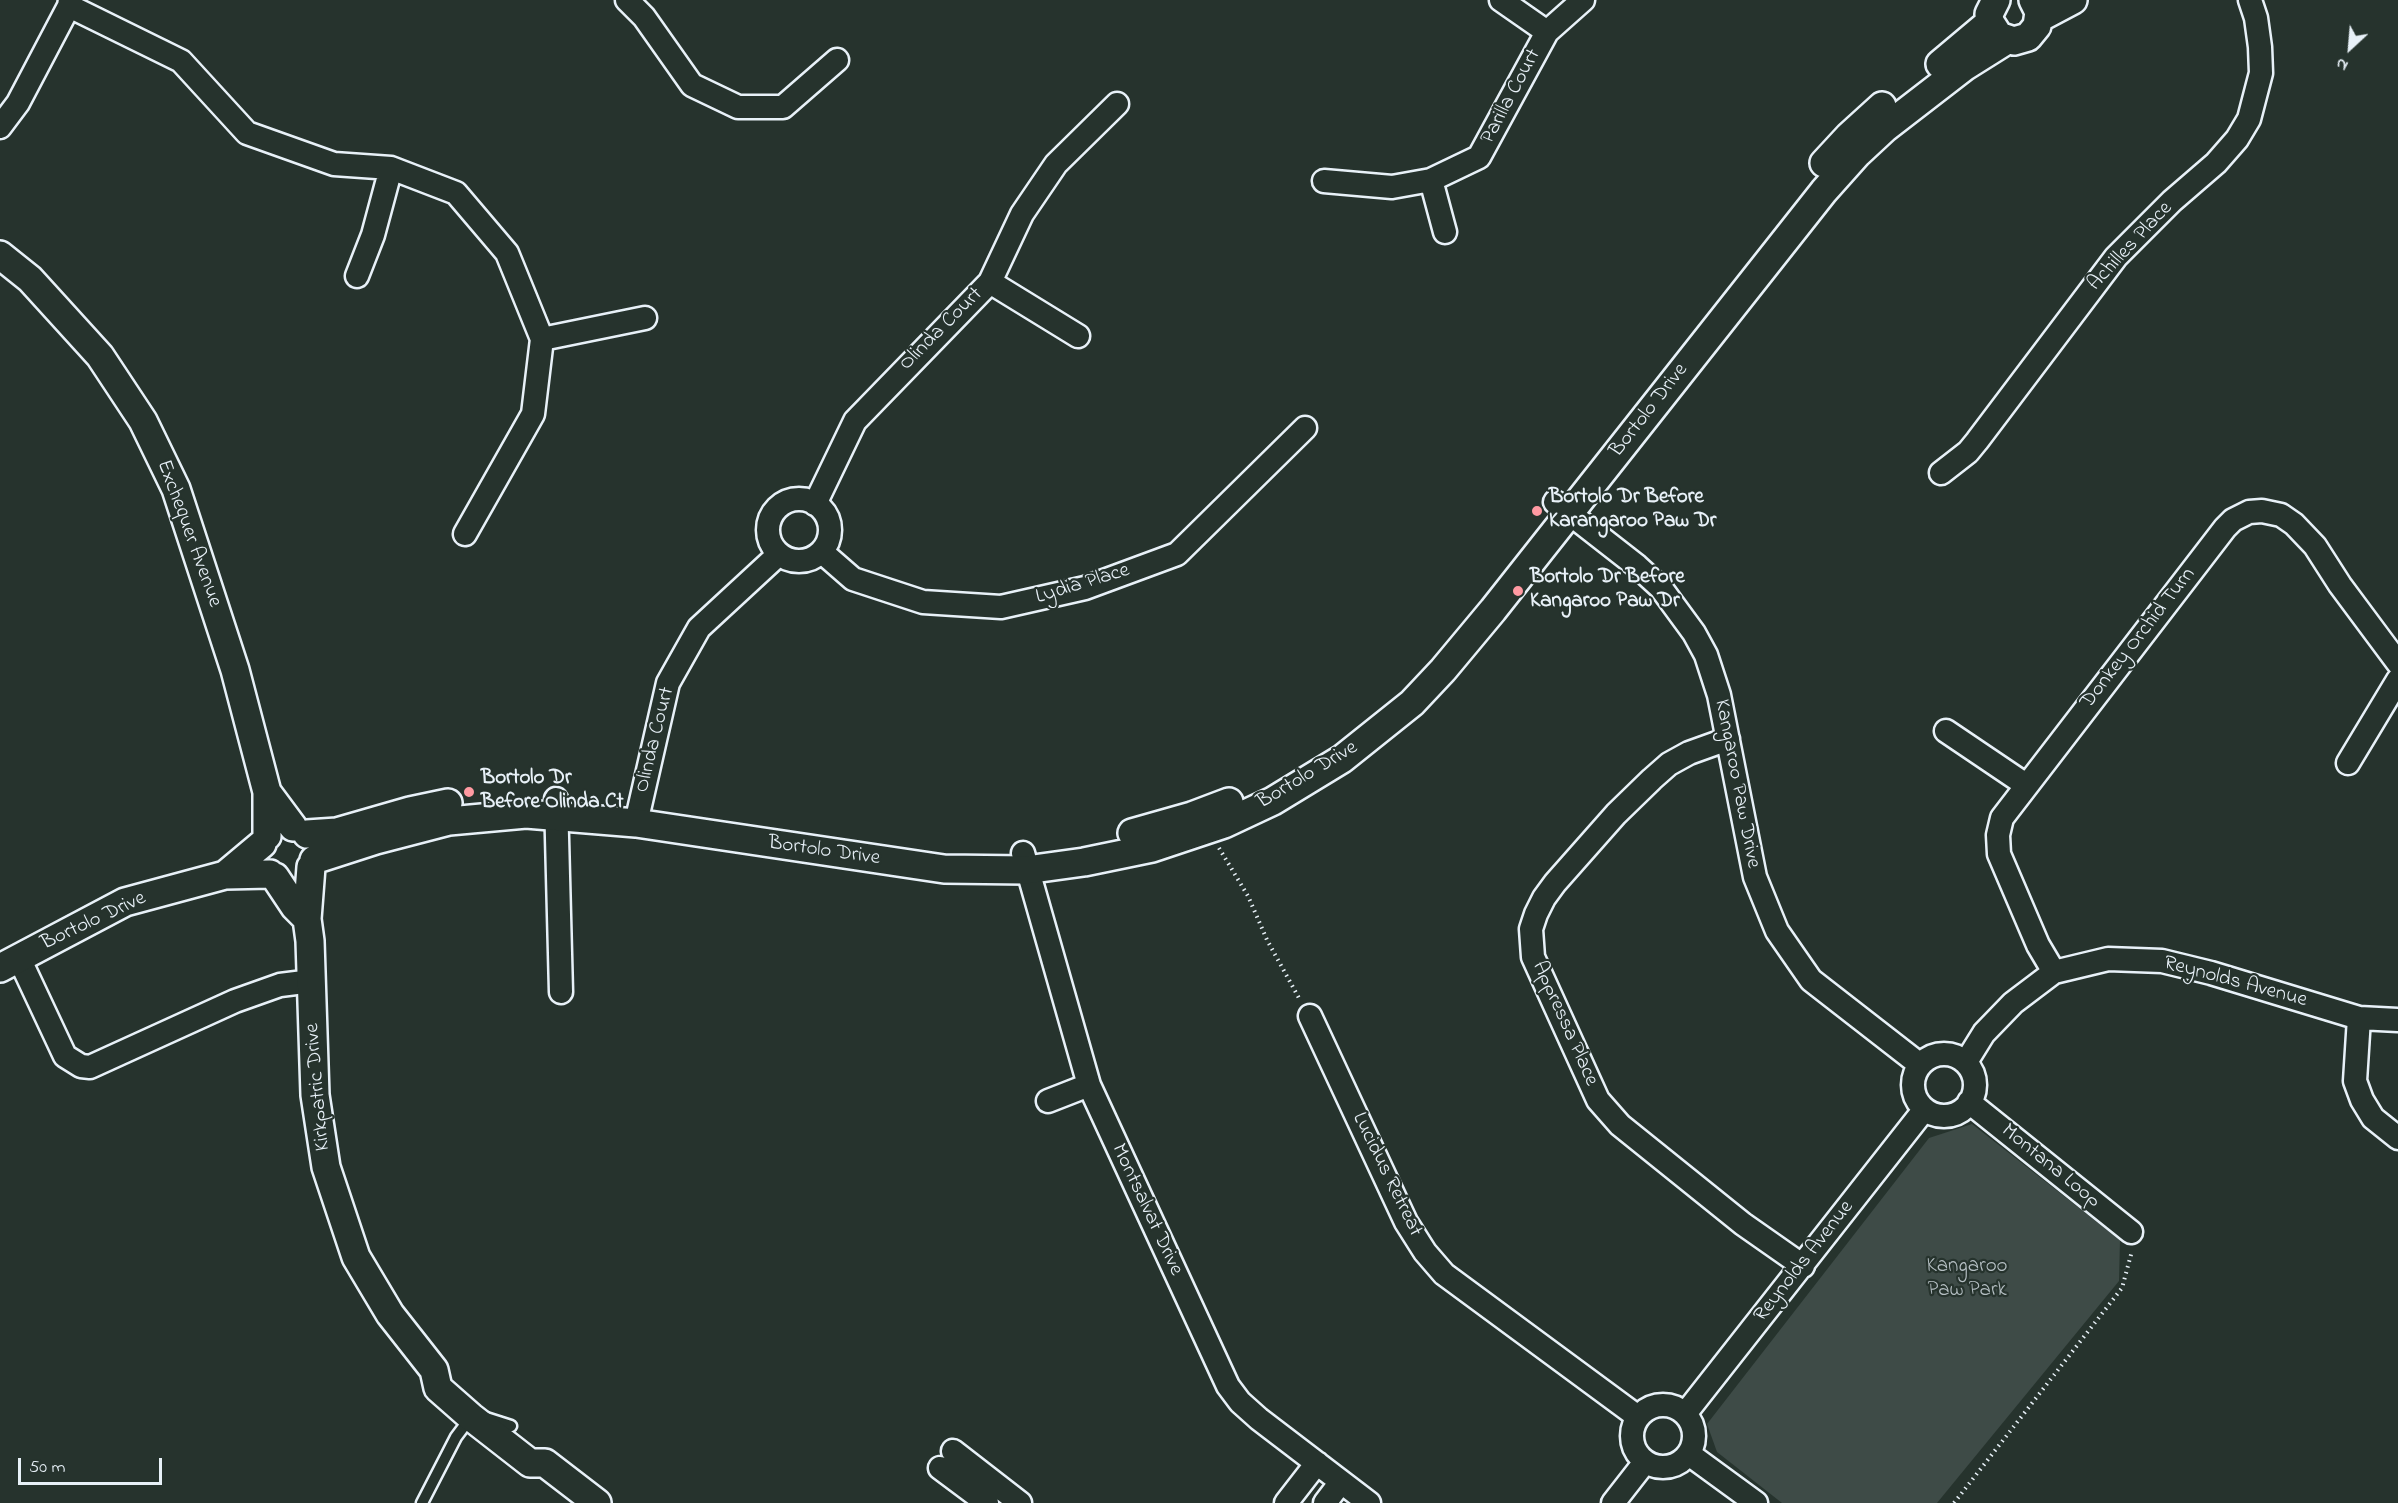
<!DOCTYPE html>
<style>
body{margin:0}
#map{position:relative;width:2398px;height:1503px;overflow:hidden;background:#26332d;font-family:"Indie Flower",sans-serif}
canvas{display:block}
.north{position:absolute;left:2320px;top:18px;width:60px;height:60px;-webkit-text-stroke:4px #26332d;paint-order:stroke;rotate:206deg;font-size:16px;font-weight:700;line-height:24px;text-align:center;color:#e8f1f8}
.north::after{content:'';display:block;margin:auto;width:21px;height:27px;background:#e8f1f8;clip-path:polygon(50% 0,100% 100%,50% 72%,0 100%)}
.scale{position:absolute;left:18px;top:1458px;width:144px;height:27px;box-sizing:border-box;border:3px solid #e8f1f8;border-top:0;padding-left:8px;font-size:18px;line-height:21px;white-space:nowrap;color:#e8f1f8;-webkit-text-stroke:4px #26332d;paint-order:stroke}
</style>
<div id="map">
<canvas width="2398" height="1503"></canvas>
<div class="north">N</div>
<div class="scale">50 m</div>
</div>
<script>
const ctx = document.querySelector('canvas').getContext('2d');
ctx.lineJoin = 'round';
function paint(path, color) {
  ctx.fillStyle = color;
  ctx.fill(path, 'evenodd');
}
function shape(rows) {
  const path = new Path2D();
  for (const r of rows) {
    if (r.length === 3) {
      path.moveTo(r[0] + r[2], r[1]);
      path.arc(r[0], r[1], r[2], 0, 2 * Math.PI);
      continue;
    }
    path.moveTo(r[0], r[1]);
    for (let i = 2; i < r.length; i += 2) path.lineTo(r[i], r[i + 1]);
  }
  return path;
}
function trace(path, color, width, dash) {
  ctx.strokeStyle = color;
  ctx.lineWidth = width;
  ctx.lineCap = dash ? 'butt' : 'round';
  ctx.setLineDash(dash || []);
  ctx.stroke(path);
}
function label(font, color, halo, rows, align = 'center') {
  ctx.font = font + ' "Indie Flower",sans-serif';
  ctx.lineWidth = 4.5;
  ctx.setLineDash([]);
  ctx.textBaseline = 'middle';
  ctx.strokeStyle = halo;
  ctx.fillStyle = color;
  for (const [text, x, y, turn = 0] of rows) {
    ctx.save();
    ctx.translate(x, y);
    ctx.rotate((+turn || 0) * Math.PI / 180);
    ctx.textAlign = isNaN(turn) ? turn : align;
    if (halo) ctx.strokeText(text, 0, 0);
    ctx.fillText(text, 0, 0);
    ctx.restore();
  }
}
const green = shape([
 [1972,1124,2120,1240,2119,1281,1937,1503,1782,1503,1717,1452,1707,1424,1929,1138]
]);
const path = shape([
 [1219,848,1248,896,1267,940,1300,1000],
 [1954,1503,2122,1288,2132,1251]
]);
const service = shape([
 [486,1418,511,1426],
 [422,1503,456,1437,471,1417]
]);
const minor = shape([
 [627,0,644,17,692,85,738,107,783,107,837,60],
 [1501,0,1547,32],
 [69,6,181,61,247,133,334,164,391,168,456,193,507,253,542,339,533,414,465,534],
 [0,127,18,103,69,6,70,0],
 [1431,180,1445,232],
 [1324,181,1392,187,1431,180,1479,157,1547,32,1583,0],
 [357,276,373,235,391,168],
 [990,282,1078,336],
 [542,339,645,318],
 [1941,473,1968,452,1977,441,2116,257,2172,201,2216,163,2237,139,2249,119,2261,73,2260,47,2256,18,2250,0],
 [799,530,31],
 [1555,502,1637,566,1661,588,1694,633,1706,655,1719,695,1755,877,1777,931,1811,980,1919,1064],
 [815,504,855,421,990,282,1022,214,1056,164,1117,104],
 [822,552,853,579,923,602,1001,607,1085,588,1177,554,1305,428],
 [1946,731,2026,785],
 [1728,739,1689,753,1669,764,1652,779,1616,814,1555,883,1544,898,1536,914,1531,929,1533,957,1598,1100,1620,1125,1743,1224,1803,1266],
 [2348,763,2398,680],
 [556,799,561,992],
 [636,823,668,683,699,628,778,555],
 [1023,853,1089,1085,1228,1386,1240,1402,1259,1419,1369,1503],
 [19,958,65,1056,81,1066,90,1067,235,1001,280,985,312,981],
 [2054,972,2038,945,1999,854,1998,835,2002,818,2225,528,2233,520,2249,512,2262,511,2281,515,2294,524,2315,546,2340,585,2398,663],
 [1310,1016,1406,1222,1425,1252,1444,1274,1638,1417],
 [2359,1018,2355,1081,2362,1100,2373,1118,2398,1138],
 [1944,1085,31],
 [1966,1062,1984,1033,2013,1003,2054,972,2108,959,2162,961,2211,973,2359,1018,2398,1020],
 [1048,1101,1089,1085],
 [1969,1102,2131,1232],
 [1663,1436,31],
 [1685,1414,1924,1110],
 [953,1451,1020,1503],
 [1689,1454,1756,1503],
 [940,1468,987,1503],
 [1286,1503,1317,1463],
 [1325,1503,1341,1482],
 [1613,1503,1645,1462]
]);
const tertiary = shape([
 [1996,0,1989,14,1990,22,1999,36,2014,41,2028,37,2037,26,2039,12,2033,0],
 [2039,18,2073,0],
 [1940,64,1990,22],
 [1824,163,1849,136,1882,106],
 [0,255,30,279,100,356,143,421,176,489,235,670,267,792,267,836],
 [267,792,293,827],
 [1132,833,1192,816,1229,802],
 [307,834,337,832,410,811,448,803],
 [314,860,376,840,449,821,526,814,636,823,944,869,1026,870,1084,862,1152,848,1224,824,1273,801,1342,759,1412,703,1443,670,1493,610,1824,191,1857,154,1885,128,1964,67,2007,40],
 [311,867,307,919,310,941,315,1095,326,1167,356,1257,390,1314,434,1370,438,1388,471,1417,530,1463,545,1463,597,1503],
 [225,875,262,844],
 [275,877,295,907,307,919],
 [0,968,125,902,225,875,270,874]
]);
const markers = [
 [1537,511,6,"#ff9aa2"],
 [1518,591,6,"#ff9aa2"],
 [469,792,6,"#ff9aa2"]
];
const streetNames = [
 ["Parilla Court",1512,97,-62],
 ["Achilles Place",2131,247,-47],
 ["Olinda Court",942,330,-45],
 ["Bortolo Drive",1650,411,-52],
 ["Exchequer Avenue",188,534,70],
 ["Lydia Place",1083,585,-17],
 ["Donkey Orchid Turn",2139,639,-52],
 ["Olinda Court",656,740,-76],
 ["Bortolo Drive",1308,776,-31],
 ["Kangaroo Paw Drive",1736,784,79],
 ["Bortolo Drive",824,852,8],
 ["Bortolo Drive",94,922,-25],
 ["Reynolds Avenue",2235,983,15],
 ["Appressa Place",1564,1024,66],
 ["Kirkpatric Drive",319,1087,-95],
 ["Montana Loop",2050,1167,39],
 ["Lucidus Retreat",1386,1175,64],
 ["Montsalvat Drive",1146,1210,65],
 ["Reynolds Avenue",1805,1262,-52]
];
const poiNames = [
 ["Bortolo Dr Before",1549,499],
 ["Karangaroo Paw Dr",1549,523],
 ["Bortolo Dr Before",1530,579],
 ["Kangaroo Paw Dr",1530,603],
 ["Bortolo Dr",481,780],
 ["Before Olinda Ct",481,804]
];
const parkNames = [
 ["Kangaroo",1967,1268],
 ["Paw Park",1967,1292]
];
paint(green, '#3e4b47');
trace(service, '#e8f1f8', 15);
trace(minor, '#e8f1f8', 27);
trace(tertiary, '#e8f1f8', 32);
trace(path, '#e8f1f8', 4, [1.5, 4.5]);
trace(service, '#26332d', 10);
trace(minor, '#26332d', 22);
trace(tertiary, '#26332d', 27);
for (const [x, y, r, color] of markers) {
  const dot = new Path2D();
  dot.arc(x, y, r, 0, 2 * Math.PI);
  ctx.fillStyle = color;
  ctx.fill(dot);
  trace(dot, '#26332d', 2);
}
label('21px', '#e8f1f8', '#26332d', streetNames);
label('bold 21px', '#e8f1f8', '#26332d', poiNames, 'left');
label('21px', '#b5bfc3', '#26332d', parkNames);
</script>
